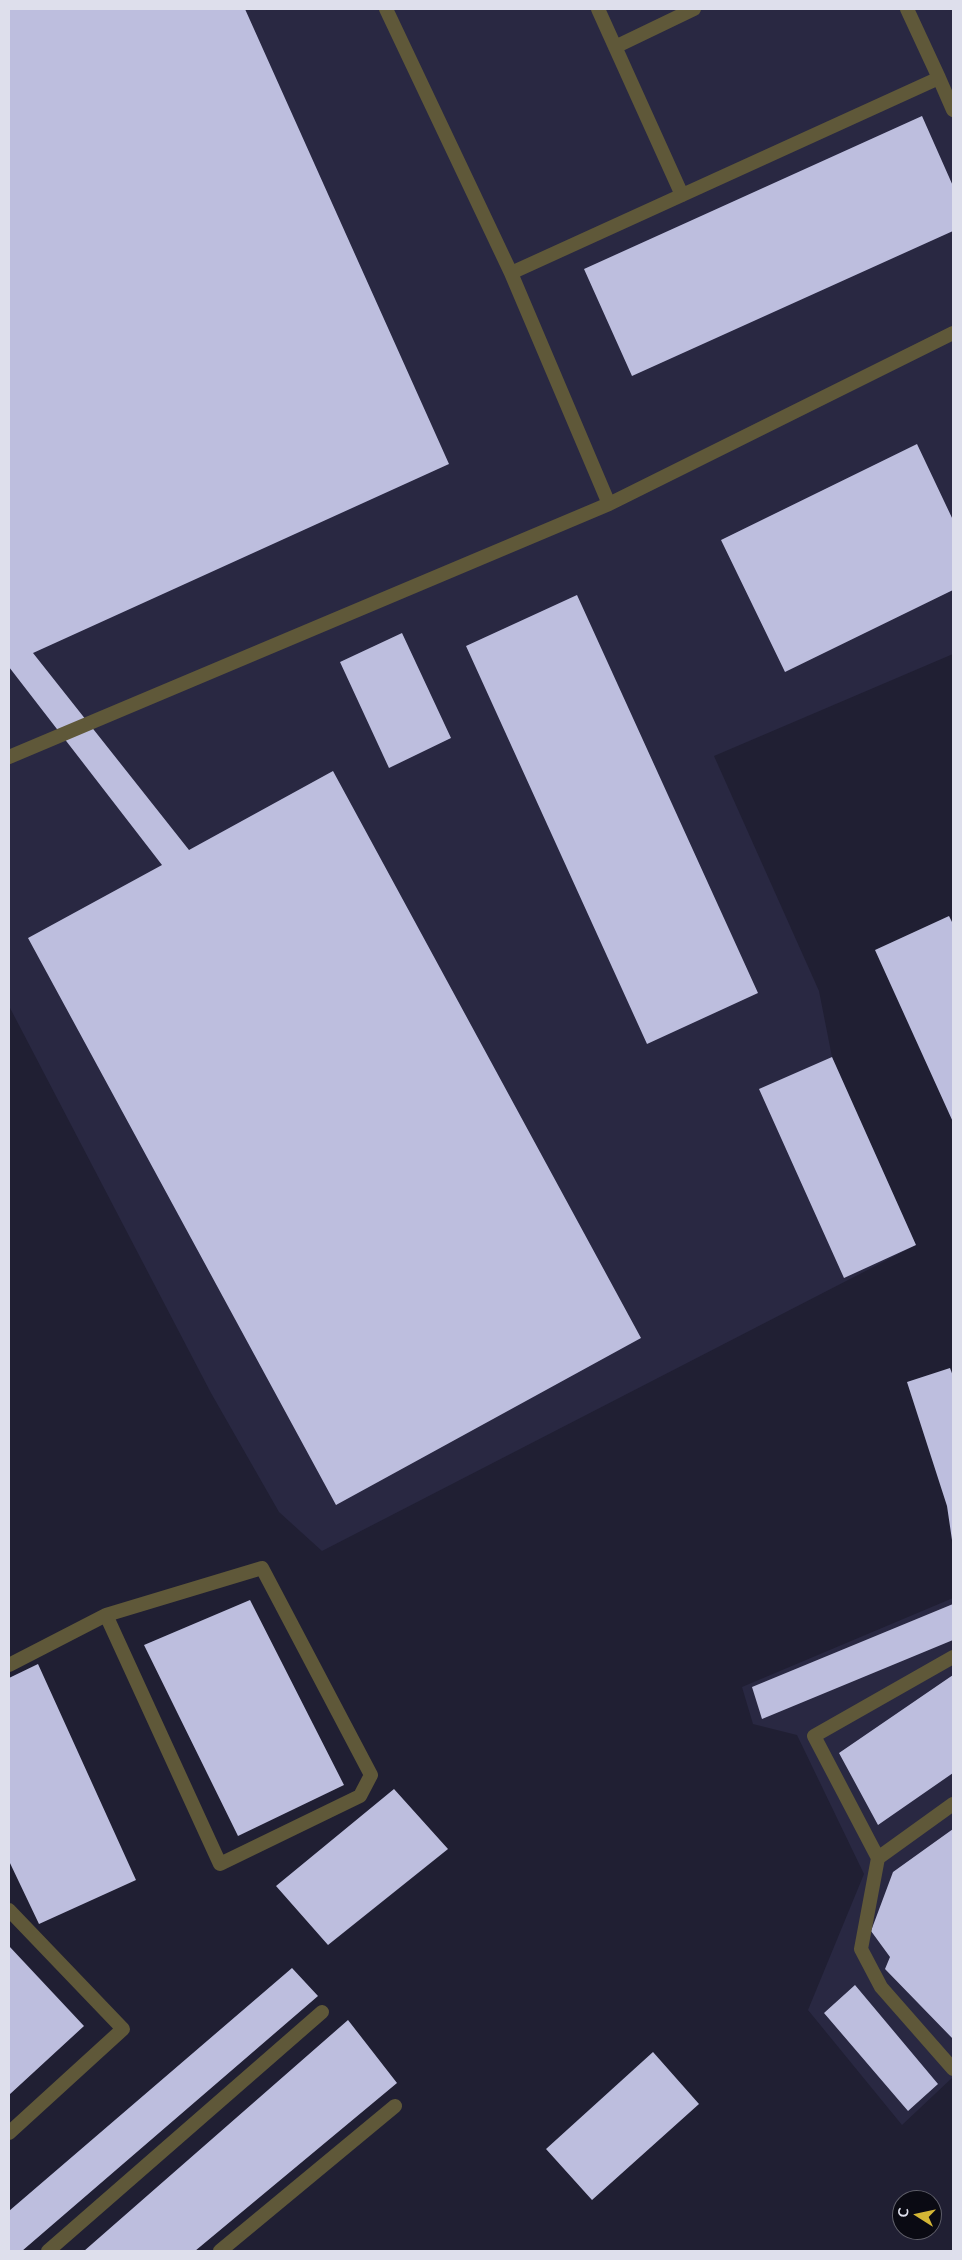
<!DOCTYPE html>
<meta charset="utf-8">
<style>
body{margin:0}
#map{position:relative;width:962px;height:2260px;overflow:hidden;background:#201f33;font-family:Lato,sans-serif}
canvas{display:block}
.frame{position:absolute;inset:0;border:10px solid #dedfec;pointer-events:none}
.north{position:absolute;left:892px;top:2190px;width:50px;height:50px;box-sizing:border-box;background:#0a0a13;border:1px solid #5f5f6a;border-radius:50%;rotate:280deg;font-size:14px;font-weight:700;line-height:20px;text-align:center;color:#dedfec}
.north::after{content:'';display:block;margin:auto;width:18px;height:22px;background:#d4b635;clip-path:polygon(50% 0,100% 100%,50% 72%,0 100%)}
</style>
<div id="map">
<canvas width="962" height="2260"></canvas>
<div class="frame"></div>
<div class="north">С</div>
</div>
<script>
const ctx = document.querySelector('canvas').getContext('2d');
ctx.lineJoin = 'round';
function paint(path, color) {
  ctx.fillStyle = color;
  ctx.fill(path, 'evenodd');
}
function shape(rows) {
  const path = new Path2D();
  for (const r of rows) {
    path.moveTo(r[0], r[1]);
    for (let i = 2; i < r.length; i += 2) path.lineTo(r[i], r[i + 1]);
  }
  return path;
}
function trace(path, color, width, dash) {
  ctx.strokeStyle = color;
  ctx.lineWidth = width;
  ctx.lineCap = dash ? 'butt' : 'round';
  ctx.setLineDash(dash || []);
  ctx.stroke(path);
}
const built = shape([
 [9,9,953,9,953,654,714,756,819,991,832,1057,916,1245,322,1551,279,1512,211,1393,9,1006],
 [953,1598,953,2077,902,2125,808,2010,864,1874,797,1735,753,1724,742,1687]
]);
const building = shape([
 [9,9,245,9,449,464,33,653,189,850,333,771,641,1338,336,1505,28,938,162,865,9,667],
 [922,116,953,186,953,231,632,376,584,269],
 [917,444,953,520,953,590,785,672,721,540],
 [577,595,758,993,647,1044,466,646],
 [402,633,451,738,389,768,340,662],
 [949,916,953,924,953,1122,875,950],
 [832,1057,916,1245,844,1278,759,1089],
 [950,1368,953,1376,952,1540,947,1506,907,1382],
 [250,1600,344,1785,238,1836,144,1645],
 [953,1604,953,1640,762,1719,752,1687],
 [38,1664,136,1880,39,1924,9,1861,9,1678],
 [953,1675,953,1773,878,1825,839,1753],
 [394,1789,448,1849,328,1945,276,1886],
 [953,1829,953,2039,885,1969,890,1957,871,1931,893,1872],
 [9,1946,84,2026,9,2095],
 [292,1968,318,1996,22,2251,9,2251,9,2211],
 [855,1985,938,2084,908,2111,824,2013],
 [348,2020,397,2083,195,2251,84,2251],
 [653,2052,699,2104,592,2200,546,2149]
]);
const service = shape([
 [386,9,511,273,609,504,953,333],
 [598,9,682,195],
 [615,47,694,9],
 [939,78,953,110],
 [511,273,939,78,907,9],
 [9,757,609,504],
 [9,1665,106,1615,220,1864,360,1796,371,1775,262,1568,106,1615],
 [953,1804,878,1858,861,1949,881,1987,953,2069],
 [878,1858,814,1736,953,1657],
 [9,1910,123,2029,9,2133],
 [48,2251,322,2012],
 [220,2251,395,2106]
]);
paint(built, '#292842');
paint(building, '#bdbede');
trace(service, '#5f5839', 14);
</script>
